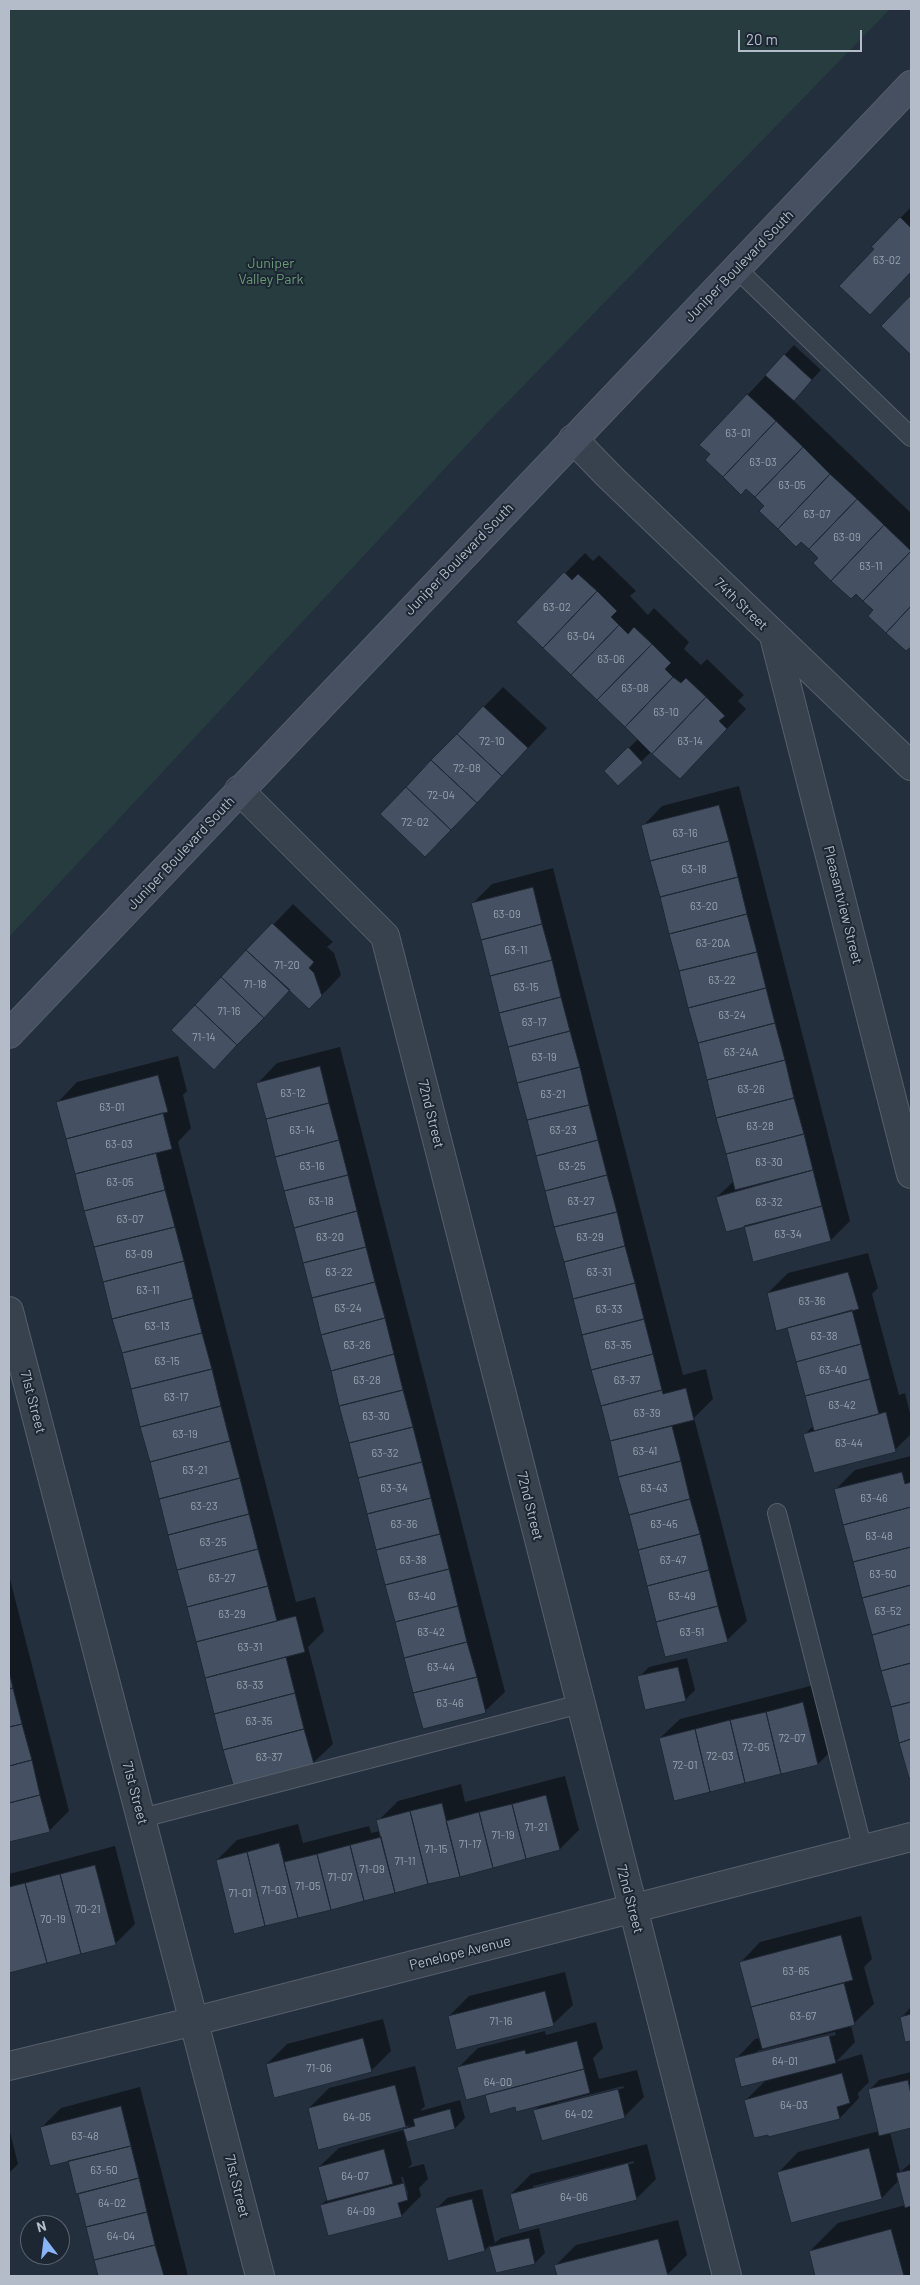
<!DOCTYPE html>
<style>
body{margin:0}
#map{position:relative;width:920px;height:2285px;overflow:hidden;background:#242f3e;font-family:Barlow,sans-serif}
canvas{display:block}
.frame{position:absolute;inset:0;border:10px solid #b4bcc9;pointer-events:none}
.north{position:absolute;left:20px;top:2215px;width:50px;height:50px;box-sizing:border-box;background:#1d2633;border:1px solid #59626f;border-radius:50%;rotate:345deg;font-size:14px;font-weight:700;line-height:20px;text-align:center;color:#b4bcc9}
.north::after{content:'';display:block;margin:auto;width:18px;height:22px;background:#8ab4f8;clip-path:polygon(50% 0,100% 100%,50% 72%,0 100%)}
.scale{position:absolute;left:738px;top:30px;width:124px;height:22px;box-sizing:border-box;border:2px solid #b4bcc9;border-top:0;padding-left:6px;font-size:15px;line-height:18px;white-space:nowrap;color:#b4bcc9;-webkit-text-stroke:4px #1d2633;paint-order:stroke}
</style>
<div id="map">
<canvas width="920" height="2285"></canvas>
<div class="frame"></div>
<div class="north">N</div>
<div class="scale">20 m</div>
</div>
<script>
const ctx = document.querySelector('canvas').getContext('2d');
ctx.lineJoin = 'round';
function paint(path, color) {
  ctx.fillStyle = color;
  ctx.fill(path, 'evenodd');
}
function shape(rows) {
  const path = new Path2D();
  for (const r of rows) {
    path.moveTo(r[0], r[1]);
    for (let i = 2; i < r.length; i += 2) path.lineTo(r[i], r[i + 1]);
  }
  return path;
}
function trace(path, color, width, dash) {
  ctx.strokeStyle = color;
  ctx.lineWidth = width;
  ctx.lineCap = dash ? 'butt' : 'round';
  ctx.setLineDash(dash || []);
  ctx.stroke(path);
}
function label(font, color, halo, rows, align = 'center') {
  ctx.font = font + ' Barlow,sans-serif';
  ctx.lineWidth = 4;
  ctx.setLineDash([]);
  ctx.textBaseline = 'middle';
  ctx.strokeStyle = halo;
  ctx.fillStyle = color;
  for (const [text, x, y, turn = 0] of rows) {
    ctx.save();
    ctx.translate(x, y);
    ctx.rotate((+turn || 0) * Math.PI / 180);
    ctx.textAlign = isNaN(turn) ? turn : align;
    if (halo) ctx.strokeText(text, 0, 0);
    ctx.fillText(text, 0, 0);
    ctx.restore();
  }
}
const green = shape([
 [9,9,890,9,490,420,9,937]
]);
const shadow = shape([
 [911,207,911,271,889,294,876,249,873,247],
 [911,297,911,353,883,326],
 [794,345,821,370,793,400,911,513,911,645,701,445],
 [585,553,593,561,599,555,636,591,630,596,648,615,654,608,689,642,684,649,701,665,707,659,744,695,738,701,746,709,699,758,652,751,618,784,606,771,639,738,518,622],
 [503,687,547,728,445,836,484,707],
 [739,786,850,1221,831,1240,745,1225,717,1197,734,1181,643,826,662,806],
 [553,868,683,1375,706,1369,713,1399,694,1418,747,1621,727,1640,666,1656,472,904,492,884],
 [293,904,333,942,327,947,334,953,341,975,329,988,309,1007,290,989,173,1030],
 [340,1047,505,1692,485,1711,258,1083,277,1063],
 [178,1056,187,1091,183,1095,191,1128,178,1142,296,1602,315,1597,324,1631,308,1647,333,1744,313,1763,234,1784,58,1102,77,1082],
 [868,1253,878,1288,872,1294,899,1395,905,1393,911,1417,911,1434,895,1450,805,1434,814,1425,788,1326,768,1293,788,1273],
 [911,1456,911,1776,910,1777,835,1490,855,1470],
 [9,1575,69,1811,49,1831,9,1841],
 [687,1658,695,1690,685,1700,639,1677,649,1667],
 [822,1683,838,1744,818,1764,675,1799,660,1738,680,1719],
 [565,1776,579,1830,560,1849,235,1933,217,1860,237,1840,298,1824,303,1843,369,1826,371,1833,380,1831,378,1821,398,1801,461,1784,465,1802],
 [115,1846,135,1924,116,1943,9,1972,9,1874],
 [861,1916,872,1959,864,1967,874,2004,851,2026,855,2042,836,2062,862,2054,869,2082,858,2093,859,2098,840,2118,745,2101,767,2079,736,2059,755,2039,760,2038,741,1962,760,1942],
 [835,2032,836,2035,757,2054,757,2051],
 [565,1972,573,2005,553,2024,449,2016,469,1996],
 [911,2007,911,2040,906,2041,902,2017],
 [383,2019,391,2051,371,2071,267,2064,287,2044],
 [596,2022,603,2048,593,2058,599,2079,637,2070,644,2097,624,2117,535,2110,540,2105,516,2106,486,2094,459,2067,478,2048,545,2031,546,2035],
 [623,2086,624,2088,557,2105,557,2103],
 [415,2066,425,2106,420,2111,460,2100,465,2118,455,2128,406,2141,412,2164,408,2168,424,2164,428,2179,419,2188,421,2196,401,2216,321,2205,328,2199,319,2167,339,2148,404,2130,410,2125,319,2148,309,2108,329,2088],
 [401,2177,403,2177,408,2194,406,2196],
 [911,2072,911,2127,890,2132,900,2172,911,2163,911,2276,817,2276,810,2251,838,2223,906,2205,899,2180,882,2198,779,2172,798,2152,879,2131,869,2090,879,2080],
 [140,2087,188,2276,100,2276,69,2160,42,2127,61,2108],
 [9,2128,18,2164,9,2173],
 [647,2144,656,2179,636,2199,511,2194,531,2174],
 [634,2161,634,2163,533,2189,533,2186],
 [482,2189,495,2243,501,2238,539,2228,545,2253,535,2263,497,2272,490,2245,485,2250,449,2259,437,2208,447,2198],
 [678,2220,687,2255,667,2275,558,2276,556,2265,576,2245]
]);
const building = shape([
 [900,217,911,228,911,272,870,315,839,286,874,249,871,247,900,217],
 [911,295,911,355,881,326,911,295],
 [784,354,812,380,794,401,765,375,784,354],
 [747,394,776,421,723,477,705,460,710,454,699,445,747,394],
 [776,421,803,447,755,497,746,489,741,495,723,477,776,421],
 [803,447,830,474,778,529,759,511,764,506,755,497,803,447],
 [830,474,857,499,809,549,801,542,796,547,778,529,830,474],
 [857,499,884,525,831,581,813,563,818,558,809,549,857,499],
 [884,525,911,551,863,601,856,594,851,599,831,581,884,525],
 [911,551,911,606,886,633,868,616,873,610,863,601,911,551],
 [564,572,572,580,578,574,597,591,543,648,516,622,564,572],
 [597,591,617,611,611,617,619,625,571,675,543,648,597,591],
 [911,606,911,647,906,651,886,633,911,606],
 [619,625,628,634,634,627,652,644,597,700,571,675,619,625],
 [652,644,671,663,665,669,673,677,625,727,597,700,652,644],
 [673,677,681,683,686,678,706,697,652,754,625,727,673,677],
 [706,697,725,716,719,721,727,729,680,779,652,754,706,697],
 [483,706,528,748,502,776,457,734,483,706],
 [457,734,502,776,477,803,431,760,457,734],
 [628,747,643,763,618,786,604,771,628,747],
 [431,760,477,803,451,830,406,787,431,760],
 [406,787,451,830,425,857,380,814,406,787],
 [719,805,729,841,650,861,641,825,719,805],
 [729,841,738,877,660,897,650,861,729,841],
 [738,877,747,914,669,934,660,897,738,877],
 [533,887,542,924,481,940,471,903,533,887],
 [747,914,757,952,679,971,669,934,747,914],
 [272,923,314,962,309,968,314,973,322,996,309,1009,246,950,272,923],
 [542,924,552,960,490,976,481,940,542,924],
 [246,950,290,990,264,1018,221,977,246,950],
 [757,952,766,988,688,1008,679,971,757,952],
 [552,960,561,997,499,1013,490,976,552,960],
 [221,977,264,1018,237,1045,195,1005,221,977],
 [766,988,775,1023,698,1043,688,1008,766,988],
 [561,997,570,1031,508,1047,499,1013,561,997],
 [195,1005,237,1045,214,1070,171,1030,195,1005],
 [775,1023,785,1060,707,1080,698,1043,775,1023],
 [570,1031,580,1067,517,1083,508,1047,570,1031],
 [785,1060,794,1098,716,1118,707,1080,785,1060],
 [320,1066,329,1103,266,1119,256,1083,320,1066],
 [580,1067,589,1105,527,1120,517,1083,580,1067],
 [158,1075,168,1112,66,1139,56,1102,158,1075],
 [794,1098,804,1134,726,1154,716,1118,794,1098],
 [329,1103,339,1140,275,1157,266,1119,329,1103],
 [589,1105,598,1140,536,1156,527,1120,589,1105],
 [163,1113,172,1149,75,1174,66,1139,163,1113],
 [804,1134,813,1170,735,1190,726,1154,804,1134],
 [339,1140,348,1175,284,1191,275,1157,339,1140],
 [598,1140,607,1175,545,1191,536,1156,598,1140],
 [156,1153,165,1190,84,1211,75,1174,156,1153],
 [813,1170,822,1206,726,1232,716,1197,813,1170],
 [348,1175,357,1211,294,1228,284,1191,348,1175],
 [607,1175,617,1212,554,1227,545,1191,607,1175],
 [165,1190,175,1227,94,1247,84,1211,165,1190],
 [822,1206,831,1241,753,1262,744,1226,822,1206],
 [357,1211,366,1247,303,1263,294,1228,357,1211],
 [617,1212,625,1246,564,1262,554,1227,617,1212],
 [175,1227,184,1261,103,1282,94,1247,175,1227],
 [625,1246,635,1283,573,1299,564,1262,625,1246],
 [366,1247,375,1282,312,1298,303,1263,366,1247],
 [184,1261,193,1298,112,1319,103,1282,184,1261],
 [848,1272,859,1309,776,1331,767,1293,848,1272],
 [375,1282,385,1318,321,1335,312,1298,375,1282],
 [635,1283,644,1319,582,1335,573,1299,635,1283],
 [193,1298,202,1333,122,1353,112,1319,193,1298],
 [852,1310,861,1344,796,1362,787,1328,852,1310],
 [385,1318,394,1354,331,1371,321,1335,385,1318],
 [644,1319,653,1354,591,1370,582,1335,644,1319],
 [202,1333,212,1369,131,1389,122,1353,202,1333],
 [861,1344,870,1379,805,1396,796,1362,861,1344],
 [394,1354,403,1390,339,1406,331,1371,394,1354],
 [653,1354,662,1390,601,1406,591,1370,653,1354],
 [212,1369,221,1406,140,1427,131,1389,212,1369],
 [870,1379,879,1414,814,1431,805,1396,870,1379],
 [686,1388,694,1420,610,1441,601,1406,662,1390,663,1394,686,1388],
 [403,1390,413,1427,349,1443,339,1406,403,1390],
 [221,1406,230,1441,150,1462,140,1427,221,1406],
 [886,1412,896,1452,814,1473,803,1434,886,1412],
 [672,1426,681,1461,618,1477,610,1441,672,1426],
 [413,1427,422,1462,358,1478,349,1443,413,1427],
 [230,1441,240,1478,159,1499,150,1462,230,1441],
 [681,1461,690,1499,629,1515,618,1477,681,1461],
 [422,1462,431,1498,367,1514,358,1478,422,1462],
 [902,1472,905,1484,911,1482,911,1507,843,1525,834,1489,902,1472],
 [240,1478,249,1514,168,1535,159,1499,240,1478],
 [431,1498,440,1534,376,1550,367,1514,431,1498],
 [690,1499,700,1534,638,1550,629,1515,690,1499],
 [911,1507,911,1547,853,1562,843,1525,911,1507],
 [249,1514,258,1549,177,1570,168,1535,249,1514],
 [440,1534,449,1569,385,1585,376,1550,440,1534],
 [700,1534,709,1570,647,1586,638,1550,700,1534],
 [911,1547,911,1585,862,1598,853,1562,911,1547],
 [258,1549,268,1586,187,1607,177,1570,258,1549],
 [449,1569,458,1606,395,1622,385,1585,449,1569],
 [709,1570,718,1606,656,1622,647,1586,709,1570],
 [911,1585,911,1624,872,1635,862,1598,911,1585],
 [268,1586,277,1621,196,1642,187,1607,268,1586],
 [458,1606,467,1642,404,1658,395,1622,458,1606],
 [718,1606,728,1642,665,1657,656,1622,718,1606],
 [296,1616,305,1652,205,1678,196,1642,296,1616],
 [911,1624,911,1663,881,1671,872,1635,911,1624],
 [467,1642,477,1677,413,1693,404,1658,467,1642],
 [286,1657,295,1693,214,1714,205,1678,286,1657],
 [911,1663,911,1702,891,1707,881,1671,911,1663],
 [678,1667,686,1701,645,1710,637,1676,678,1667],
 [9,1671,13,1688,9,1689,9,1671],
 [477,1677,486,1713,423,1729,413,1693,477,1677],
 [13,1688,22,1724,9,1727,9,1689,13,1688],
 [295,1693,304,1729,223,1750,214,1714,295,1693],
 [803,1702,818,1765,781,1774,766,1712,803,1702],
 [911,1702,911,1739,899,1743,891,1707,911,1702],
 [766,1712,781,1774,745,1783,730,1720,766,1712],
 [730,1720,745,1783,710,1792,695,1729,730,1720],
 [22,1724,32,1760,9,1766,9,1727,22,1724],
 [304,1729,314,1764,233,1785,223,1750,304,1729],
 [695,1729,710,1792,674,1801,659,1738,695,1729],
 [911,1739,911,1778,909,1778,899,1743,911,1739],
 [32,1760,40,1795,9,1803,9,1766,32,1760],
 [40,1795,50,1832,9,1842,9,1803,40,1795],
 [546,1795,560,1850,526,1859,512,1804,546,1795],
 [442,1803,460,1877,428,1884,410,1811,442,1803],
 [512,1804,526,1859,493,1868,479,1812,512,1804],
 [410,1811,428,1884,395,1893,376,1820,410,1811],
 [479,1812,493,1868,460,1877,446,1821,479,1812],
 [381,1837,395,1893,364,1901,350,1845,381,1837],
 [279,1843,298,1918,265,1926,247,1852,279,1843],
 [350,1845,364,1901,331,1910,317,1854,350,1845],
 [247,1852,265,1926,234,1934,216,1860,247,1852],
 [317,1854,331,1910,298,1918,284,1862,317,1854],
 [95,1865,116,1945,81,1954,60,1874,95,1865],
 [60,1874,81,1954,47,1963,25,1883,60,1874],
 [25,1883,47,1963,9,1973,9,1887,25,1883],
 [841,1935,853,1980,751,2007,739,1962,841,1935],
 [844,1983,855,2025,762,2049,751,2007,844,1983],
 [545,1991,554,2026,456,2050,448,2016,545,1991],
 [911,2014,911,2041,905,2042,900,2017,911,2014],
 [829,2035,836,2063,741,2087,734,2058,829,2035],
 [363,2038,372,2072,274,2098,266,2064,363,2038],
 [577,2041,584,2069,466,2100,457,2067,525,2050,526,2054,577,2041],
 [584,2069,590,2093,516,2112,515,2107,490,2114,485,2095,584,2069],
 [842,2073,850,2103,837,2107,840,2119,768,2137,768,2135,754,2138,744,2100,842,2073],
 [908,2080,911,2095,911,2128,879,2136,868,2089,908,2080],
 [395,2085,406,2127,318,2150,308,2108,395,2085],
 [618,2089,625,2118,542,2141,533,2110,618,2089],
 [121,2106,131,2146,50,2166,40,2127,121,2106],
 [450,2109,455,2129,407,2142,403,2129,415,2126,413,2119,450,2109],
 [131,2146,139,2178,76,2194,68,2161,131,2146],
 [869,2148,882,2199,791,2223,777,2172,869,2148],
 [384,2149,393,2184,327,2201,318,2167,384,2149],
 [628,2163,637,2200,519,2230,510,2194,628,2163],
 [911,2170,911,2206,905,2208,896,2173,911,2170],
 [139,2178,147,2212,86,2227,78,2194,139,2178],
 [404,2183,408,2200,398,2203,402,2217,328,2236,320,2205,404,2183],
 [472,2199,485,2251,448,2261,435,2208,472,2199],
 [147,2212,155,2245,94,2260,86,2227,147,2212],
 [891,2229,904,2276,815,2276,809,2251,891,2229],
 [529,2238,535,2264,496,2273,489,2247,529,2238],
 [658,2239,668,2276,557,2276,554,2265,658,2239],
 [155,2245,164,2276,98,2276,94,2260,155,2245]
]);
const lane = shape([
 [737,269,911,437],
 [777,1513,863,1850],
 [142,1818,580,1704]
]);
const street = shape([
 [573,439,611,478,911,766],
 [774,636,911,1174],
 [239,790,385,936,727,2276],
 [9,1311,260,2276],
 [9,2066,195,2021,911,1837]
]);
const secondary = shape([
 [9,1034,911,85]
]);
const numberNames = [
 ["63-02",887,260],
 ["63-01",738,433],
 ["63-03",763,462],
 ["63-05",792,485],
 ["63-07",817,514],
 ["63-09",847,537],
 ["63-11",871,566],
 ["63-02",557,607],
 ["63-04",581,636],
 ["63-06",611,659],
 ["63-08",635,688],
 ["63-10",666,712],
 ["72-10",492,741],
 ["63-14",690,741],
 ["72-08",467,768],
 ["72-04",441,795],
 ["72-02",415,822],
 ["63-16",685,833],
 ["63-18",694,869],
 ["63-20",704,906],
 ["63-09",507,914],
 ["63-20A",713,943],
 ["63-11",516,950],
 ["71-20",287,965],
 ["63-22",722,980],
 ["71-18",255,984],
 ["63-15",526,987],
 ["71-16",229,1011],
 ["63-24",732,1015],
 ["63-17",534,1022],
 ["71-14",204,1037],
 ["63-24A",741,1052],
 ["63-19",544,1057],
 ["63-26",751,1089],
 ["63-12",293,1093],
 ["63-21",553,1094],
 ["63-01",112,1107],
 ["63-28",760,1126],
 ["63-14",302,1130],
 ["63-23",563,1130],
 ["63-03",119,1144],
 ["63-30",769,1162],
 ["63-16",312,1166],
 ["63-25",572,1166],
 ["63-05",120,1182],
 ["63-18",321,1201],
 ["63-27",581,1201],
 ["63-32",769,1202],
 ["63-07",130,1219],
 ["63-34",788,1234],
 ["63-20",330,1237],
 ["63-29",590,1237],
 ["63-09",139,1254],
 ["63-22",339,1272],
 ["63-31",599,1272],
 ["63-11",148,1290],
 ["63-36",812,1301],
 ["63-24",348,1308],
 ["63-33",609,1309],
 ["63-13",157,1326],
 ["63-38",824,1336],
 ["63-26",357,1345],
 ["63-35",618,1345],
 ["63-15",167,1361],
 ["63-40",833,1370],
 ["63-28",367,1380],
 ["63-37",627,1380],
 ["63-17",176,1397],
 ["63-42",842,1405],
 ["63-39",647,1413],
 ["63-30",376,1416],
 ["63-19",185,1434],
 ["63-44",849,1443],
 ["63-41",645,1451],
 ["63-32",385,1453],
 ["63-21",195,1470],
 ["63-34",394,1488],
 ["63-43",654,1488],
 ["63-46",874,1498],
 ["63-23",204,1506],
 ["63-36",404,1524],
 ["63-45",664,1524],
 ["63-48",879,1536],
 ["63-25",213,1542],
 ["63-38",413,1560],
 ["63-47",673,1560],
 ["63-50",883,1574],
 ["63-27",222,1578],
 ["63-40",422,1596],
 ["63-49",682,1596],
 ["63-52",888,1611],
 ["63-29",232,1614],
 ["63-42",431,1632],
 ["63-51",692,1632],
 ["63-31",250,1647],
 ["63-44",441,1667],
 ["63-33",250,1685],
 ["63-46",450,1703],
 ["63-35",259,1721],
 ["72-07",792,1738],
 ["72-05",756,1747],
 ["72-03",720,1756],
 ["63-37",269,1757],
 ["72-01",685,1765],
 ["71-21",536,1827],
 ["71-19",503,1835],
 ["71-17",470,1844],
 ["71-15",436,1849],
 ["71-11",405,1861],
 ["71-09",372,1869],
 ["71-07",340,1877],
 ["71-05",308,1886],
 ["71-03",274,1890],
 ["71-01",240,1893],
 ["70-21",88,1909],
 ["70-19",53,1919],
 ["63-65",796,1971],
 ["63-67",803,2016],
 ["71-16",501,2021],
 ["64-01",785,2061],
 ["71-06",319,2068],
 ["64-00",498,2082],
 ["64-03",794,2105],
 ["64-02",579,2114],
 ["64-05",357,2117],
 ["63-48",85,2136],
 ["63-50",104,2170],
 ["64-07",355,2176],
 ["64-06",574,2197],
 ["64-02",112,2203],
 ["64-09",361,2211],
 ["64-04",121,2236]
];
const parkNames = [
 ["Juniper",271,263],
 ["Valley Park",271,279]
];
const streetNames = [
 ["Juniper Boulevard South",739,266,-46],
 ["Juniper Boulevard South",459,559,-46],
 ["74th Street",741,604,44],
 ["Juniper Boulevard South",181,853,-47],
 ["Pleasantview Street",843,905,76],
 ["72nd Street",431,1114,76],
 ["71st Street",33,1402,75],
 ["72nd Street",530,1506,76],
 ["71st Street",135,1793,75],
 ["72nd Street",630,1899,75],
 ["Penelope Avenue",460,1953,-14],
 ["71st Street",237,2186,76]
];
paint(green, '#263c3f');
paint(shadow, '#0007');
paint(building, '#455162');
trace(building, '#1f2835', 1);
trace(lane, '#565f6c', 20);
trace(street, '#565f6c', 30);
trace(secondary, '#565f6c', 30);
trace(lane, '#38414e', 18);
trace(street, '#38414e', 28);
trace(secondary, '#465061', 28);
label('11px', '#98a1af', null, numberNames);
label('14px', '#6b9a76', '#1d2633', parkNames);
label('14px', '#b4bcc9', '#1d2633', streetNames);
</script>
